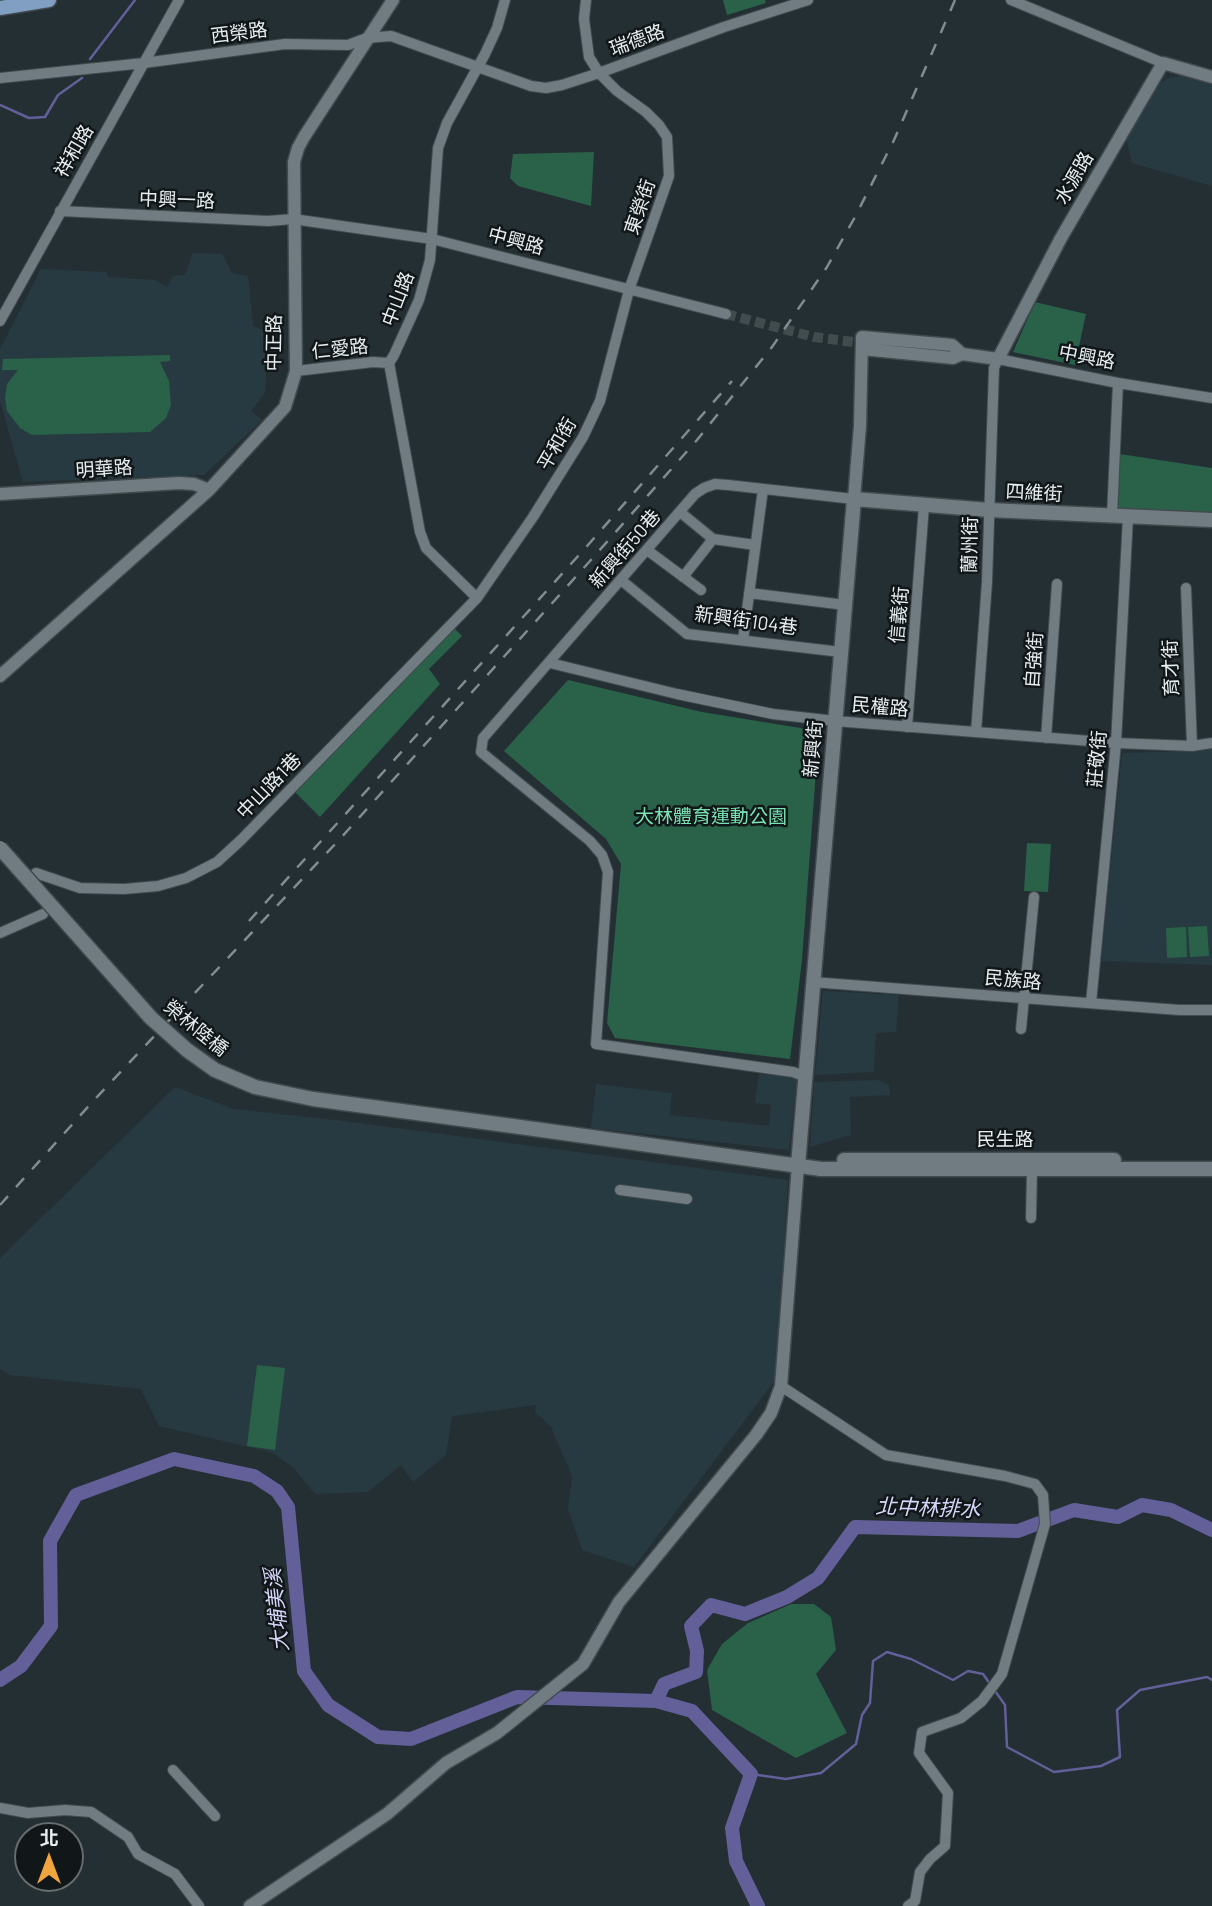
<!DOCTYPE html>
<meta charset="utf-8">
<style>
body{margin:0}
#map{position:relative;width:1212px;height:1906px;overflow:hidden;background:#242f33;font-family:Barlow,"Noto Sans TC",sans-serif}
canvas{display:block}
.north{position:absolute;left:14px;top:1822px;width:70px;height:70px;box-sizing:border-box;background:#111618;border:2px solid #666c6e;border-radius:50%;rotate:0deg;font-size:19px;font-weight:700;line-height:28px;text-align:center;color:#e6edef}
.north::after{content:'';display:block;margin:auto;width:24px;height:32px;background:#f0a63f;clip-path:polygon(50% 0,100% 100%,50% 72%,0 100%)}
</style>
<div id="map">
<canvas width="1212" height="1906"></canvas>
<div class="north">北</div>
</div>
<script>
const ctx = document.querySelector('canvas').getContext('2d');
ctx.lineJoin = 'round';
function paint(path, color) {
  ctx.fillStyle = color;
  ctx.fill(path, 'evenodd');
}
function shape(rows) {
  const path = new Path2D();
  for (const r of rows) {
    path.moveTo(r[0], r[1]);
    for (let i = 2; i < r.length; i += 2) path.lineTo(r[i], r[i + 1]);
  }
  return path;
}
function trace(path, color, width, dash) {
  ctx.strokeStyle = color;
  ctx.lineWidth = width;
  ctx.lineCap = dash ? 'butt' : 'round';
  ctx.setLineDash(dash || []);
  ctx.stroke(path);
}
function label(font, color, halo, rows, align = 'center') {
  ctx.font = font + ' Barlow,"Noto Sans TC",sans-serif';
  ctx.lineWidth = 5;
  ctx.setLineDash([]);
  ctx.textBaseline = 'middle';
  ctx.strokeStyle = halo;
  ctx.fillStyle = color;
  for (const [text, x, y, turn = 0] of rows) {
    ctx.save();
    ctx.translate(x, y);
    ctx.rotate((+turn || 0) * Math.PI / 180);
    ctx.textAlign = isNaN(turn) ? turn : align;
    if (halo) ctx.strokeText(text, 0, 0);
    ctx.fillText(text, 0, 0);
    ctx.restore();
  }
}
const built = shape([
 [1181,76,1212,85,1212,186,1132,163,1126,137,1159,84,1168,78],
 [193,253,222,254,232,273,248,276,253,326,268,332,265,393,251,411,262,420,204,475,23,482,0,401,0,349,41,269,107,272,108,277,155,280,167,287,173,276,185,275],
 [1212,748,1212,965,1101,961,1122,753,1191,751],
 [823,991,899,995,896,1032,876,1033,874,1072,815,1075],
 [759,1074,797,1078,789,1150,591,1128,596,1084,672,1093,670,1115,769,1126,771,1105,755,1103],
 [878,1080,889,1085,890,1095,850,1097,851,1135,810,1147,814,1082],
 [175,1087,234,1109,344,1121,788,1180,776,1379,634,1567,582,1550,568,1509,572,1476,551,1427,535,1412,536,1405,452,1416,446,1455,413,1482,401,1465,368,1492,315,1494,293,1467,271,1452,159,1426,141,1389,10,1375,0,1369,0,1258]
]);
const green = shape([
 [723,0,765,0,766,3,727,15],
 [594,152,591,206,518,186,510,178,513,154],
 [1035,302,1086,314,1075,365,1013,352],
 [170,355,170,361,160,362,169,381,171,405,166,418,150,432,32,435,20,428,7,411,5,398,7,384,18,370,2,370,3,359],
 [1120,454,1212,468,1212,513,1117,509],
 [454,628,462,636,429,669,440,684,320,817,295,792],
 [568,680,702,712,819,731,802,960,790,1059,615,1038,607,1023,621,864,606,839,504,751],
 [1027,843,1051,844,1048,892,1024,891],
 [1207,926,1209,956,1190,957,1188,927],
 [1186,927,1187,957,1167,958,1166,928],
 [257,1365,285,1368,275,1450,247,1446],
 [791,1604,814,1604,831,1617,836,1650,816,1674,847,1733,796,1758,712,1710,707,1670,722,1644,748,1623]
]);
const stream = shape([
 [90,59,135,0],
 [0,105,29,118,45,117,58,95,82,78],
 [751,1774,786,1779,821,1773,856,1744,862,1715,870,1703,873,1661,887,1652,911,1659,953,1680,968,1671,983,1674,1005,1705,1007,1747,1054,1772,1101,1766,1120,1757,1117,1710,1140,1690,1207,1677,1212,1680]
]);
const river = shape([
 [0,1680,21,1666,51,1626,50,1541,76,1495,174,1459,254,1476,277,1491,288,1507,304,1671,328,1705,378,1737,411,1739,517,1697,656,1701,692,1711,751,1774,732,1828,736,1861,758,1906],
 [656,1701,664,1684,696,1672,697,1651,691,1626,711,1605,745,1614,787,1597,818,1578,855,1527,1018,1531,1074,1510,1118,1517,1142,1505,1171,1510,1212,1530]
]);
const minorTunnel = shape([
 [726,314,814,337,869,344]
]);
const minor = shape([
 [1011,0,1163,63],
 [0,78,144,63,285,44,348,45,367,38,391,36,531,86,546,88,562,85,599,73,724,27,808,0],
 [60,211,268,221,293,219,432,239,726,314],
 [0,321,179,0],
 [296,371,373,362,389,363],
 [680,512,713,539,755,545],
 [1112,516,1118,383],
 [647,550,701,590],
 [683,577,713,539],
 [621,580,687,634,841,652],
 [1186,588,1192,746],
 [749,593,845,605],
 [477,598,426,548,420,532,389,363,394,355,419,300,430,260,438,148,447,123,485,54,497,28,505,0],
 [743,640,763,489],
 [550,663,677,694,773,714,835,721,1116,743,1192,746,1212,743],
 [907,727,924,506],
 [976,732,987,582,994,368,998,359,1118,383,1212,398],
 [1046,738,1057,584],
 [36,873,80,888,124,889,158,886,186,878,217,862,241,840,477,598,533,517,583,437,600,401,629,290,669,176,667,137,659,125,646,112,617,91,599,73,589,57,584,19,586,0],
 [0,933,43,914],
 [812,982,1179,1010,1212,1010],
 [1091,1003,1116,743,1128,517],
 [1021,1029,1034,897],
 [804,1076,793,1072,596,1044,608,872,602,855,590,841,481,752,483,738,695,494,704,488,715,484,728,485,854,499],
 [620,1190,687,1199],
 [1031,1218,1032,1170],
 [781,1386,886,1455,1005,1476,1035,1484,1043,1495,1045,1524,1002,1674,982,1701,961,1718,922,1732,919,1753,948,1793,945,1846,930,1859,920,1872,915,1901,908,1906],
 [173,1770,215,1816],
 [0,1808,28,1813,65,1810,91,1812,128,1837,138,1854,175,1874,199,1906]
]);
const tertiary = shape([
 [862,349,953,358,962,354,998,359,1061,238,1163,63,1212,77],
 [0,494,179,483,194,484,209,490],
 [854,499,860,426,862,337,952,345,962,354],
 [0,676,209,490,285,407,296,371,294,162,298,148,304,137,393,0],
 [250,1906,387,1814,446,1763,497,1733,583,1664,619,1602,756,1435,771,1413,781,1386,798,1165]
]);
const secondary = shape([
 [520,1127,821,1169,1212,1169],
 [844,1160,1114,1160],
 [798,1165,854,499,989,510,1212,520]
]);
const primary = shape([
 [0,8,49,0]
]);
const rail = shape([
 [249,921,588,545,732,381],
 [0,1205,95,1099,339,840,590,561,697,440,772,347,827,267,855,217,894,140,955,0]
]);
const secondaryBridge = shape([
 [0,848,151,1018,187,1050,215,1070,255,1087,313,1099,520,1127]
]);
const streetNames = [
 ["西榮路",239,33,-7],
 ["瑞德路",637,40,-20],
 ["祥和路",74,151,-60],
 ["水源路",1074,178,-60],
 ["中興一路",177,200,2],
 ["東榮街",640,207,-71],
 ["中興路",516,241,15],
 ["中山路",398,299,-69],
 ["中正路",274,343,-89],
 ["仁愛路",340,349,-6],
 ["中興路",1087,357,11],
 ["平和街",557,444,-60],
 ["明華路",104,469,-4],
 ["四維街",1034,493,3],
 ["蘭州街",970,545,-89],
 ["新興街50巷",625,549,-49],
 ["信義街",899,615,-85],
 ["新興街104巷",746,621,8],
 ["自強街",1034,660,-86],
 ["育才街",1171,668,-92],
 ["民權路",880,707,5],
 ["新興街",813,749,-85],
 ["莊敬街",1097,759,-85],
 ["中山路1巷",269,786,-46],
 ["民族路",1013,980,5],
 ["榮林陸橋",196,1028,39],
 ["民生路",1005,1140]
];
const parkNames = [
 ["大林體育運動公園",711,817]
];
const waterNames = [
 ["北中林排水",928,1508,2],
 ["大埔美溪",277,1610,-96]
];
paint(built, '#283a41');
paint(green, '#296149');
trace(stream, '#625f99', 2.5);
trace(river, '#625f99', 14);
trace(minorTunnel, '#414c4f', 10, [10, 5]);
trace(minor, '#414a4d', 12);
trace(tertiary, '#414a4d', 15);
trace(secondary, '#414a4d', 17);
trace(primary, '#414a4d', 17);
trace(minor, '#707c81', 10);
trace(tertiary, '#707c81', 12);
trace(secondary, '#707c81', 14);
trace(primary, '#809fc2', 14);
trace(rail, '#828b8e', 2.5, [12, 12]);
trace(secondaryBridge, '#414a4d', 17, []);
trace(secondaryBridge, '#707c81', 14);
label('19px', '#e6edef', '#111618', streetNames);
label('19px', '#78e3b3', '#111618', parkNames);
label('italic 21px', '#d5d6f9', '#111618', waterNames);
</script>
